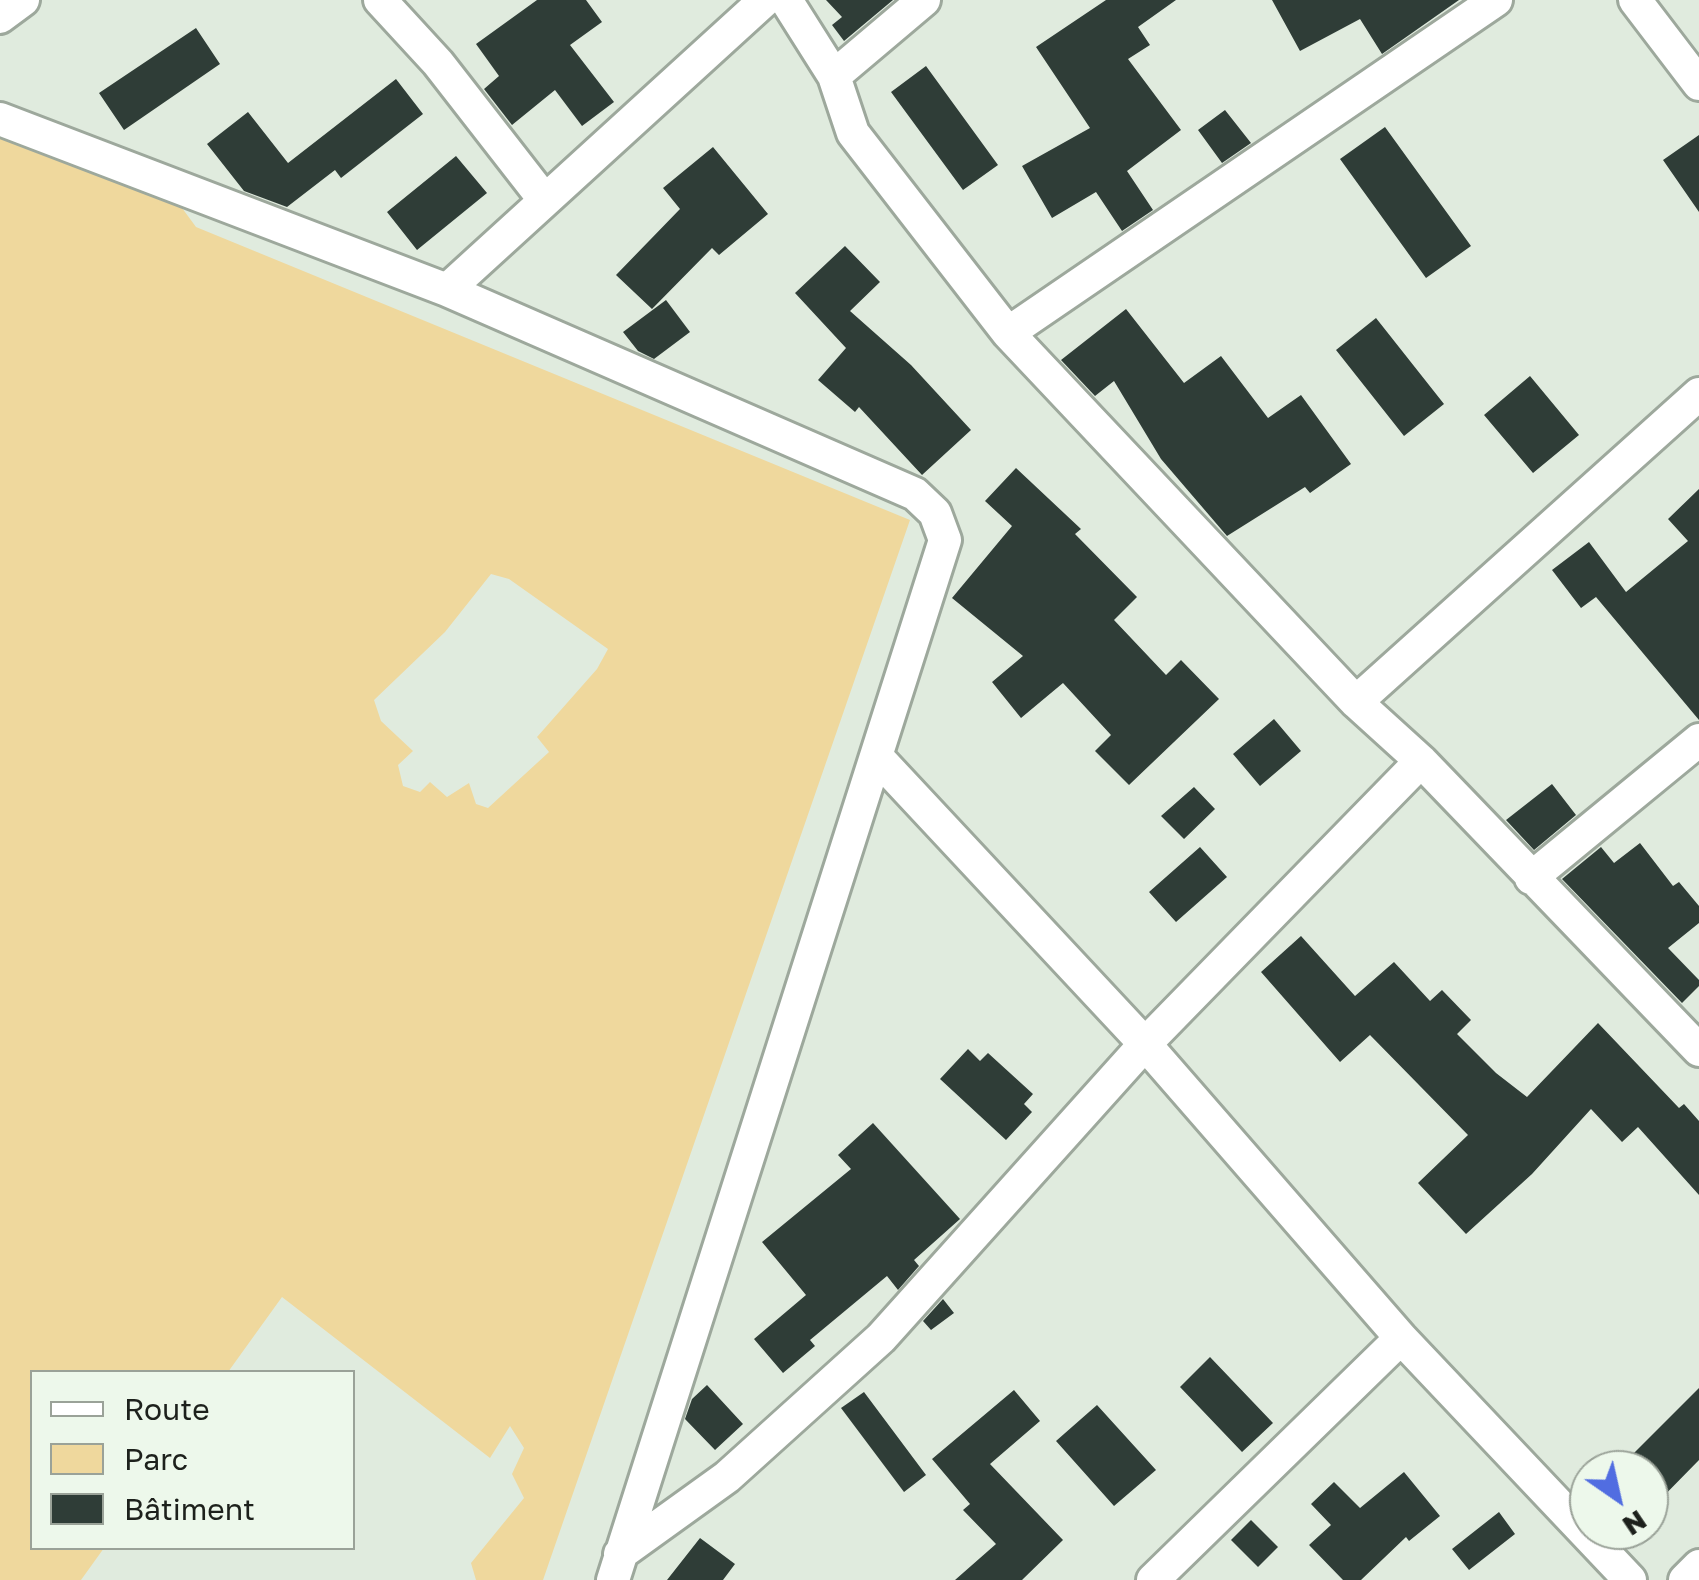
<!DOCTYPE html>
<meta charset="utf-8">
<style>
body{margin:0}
#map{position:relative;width:1699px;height:1580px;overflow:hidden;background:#e0ebde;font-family:"Golos Text",sans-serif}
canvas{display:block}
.legend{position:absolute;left:30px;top:1370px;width:325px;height:180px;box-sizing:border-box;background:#edf8eb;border:2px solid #9aa298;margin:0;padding:12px 18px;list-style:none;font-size:30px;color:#1d211c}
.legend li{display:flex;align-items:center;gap:20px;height:50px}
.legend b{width:50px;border:2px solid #9aa298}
.north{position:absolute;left:1569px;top:1450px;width:100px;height:100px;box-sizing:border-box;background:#edf8eb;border:2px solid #9aa298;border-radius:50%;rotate:146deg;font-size:28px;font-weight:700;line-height:40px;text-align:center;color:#1d211c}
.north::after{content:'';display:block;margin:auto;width:35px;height:45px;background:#516de1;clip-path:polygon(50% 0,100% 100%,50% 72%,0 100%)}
</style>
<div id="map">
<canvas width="1699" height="1580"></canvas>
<ul class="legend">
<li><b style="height:12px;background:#fff"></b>Route</li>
<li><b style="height:28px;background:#efd89d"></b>Parc</li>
<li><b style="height:28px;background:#2f3d37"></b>Bâtiment</li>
</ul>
<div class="north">N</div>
</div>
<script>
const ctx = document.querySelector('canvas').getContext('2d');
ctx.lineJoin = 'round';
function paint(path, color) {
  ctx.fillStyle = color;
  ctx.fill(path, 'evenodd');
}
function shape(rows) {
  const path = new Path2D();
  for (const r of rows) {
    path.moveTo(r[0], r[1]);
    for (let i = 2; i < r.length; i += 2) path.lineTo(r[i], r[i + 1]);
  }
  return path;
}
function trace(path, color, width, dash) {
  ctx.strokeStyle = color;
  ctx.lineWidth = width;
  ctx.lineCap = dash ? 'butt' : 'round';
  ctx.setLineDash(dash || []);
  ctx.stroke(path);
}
const green = shape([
 [0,130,174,197,196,227,910,520,543,1580,476,1580,471,1563,524,1498,512,1474,524,1448,510,1426,490,1458,282,1297,228,1372,32,1372,32,1548,104,1548,81,1580,0,1580],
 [491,574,509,579,608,649,597,669,537,737,549,752,488,808,476,804,469,783,447,797,430,782,420,792,403,786,398,765,413,751,381,721,374,700,445,632]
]);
const building = shape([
 [537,0,586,0,602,22,570,45,614,102,582,126,555,90,512,125,484,89,499,76,476,44],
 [826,0,893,0,844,41,832,25,842,17],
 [1106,0,1176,0,1138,27,1150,45,1128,59,1181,130,1127,171,1153,210,1122,231,1096,192,1052,218,1022,166,1090,128,1036,47],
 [1272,0,1459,0,1382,54,1360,19,1300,51],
 [196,28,220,64,124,130,99,93],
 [926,66,998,165,963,190,891,92],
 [396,79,423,114,341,178,335,170,287,207,244,191,207,144,248,112,288,163],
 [1225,110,1251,143,1222,163,1198,130],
 [1385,127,1471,246,1426,278,1340,159],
 [1699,135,1699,212,1663,160],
 [713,147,768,214,719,255,712,248,652,309,616,275,680,209,663,188],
 [456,156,487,193,417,250,387,212],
 [845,246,880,282,850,311,911,365,971,430,922,475,859,407,855,412,818,380,846,348,795,293],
 [666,300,690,332,654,359,638,351,623,332],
 [1126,309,1184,383,1221,356,1268,418,1301,395,1351,464,1310,493,1305,487,1227,536,1161,459,1114,381,1095,396,1061,360],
 [1376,318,1444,404,1404,436,1336,350],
 [1530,376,1579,435,1533,473,1484,415],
 [1016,468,1081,529,1075,534,1137,597,1114,620,1166,675,1181,660,1219,699,1129,785,1095,751,1111,735,1063,683,1021,718,992,682,1023,656,952,598,1012,526,985,501],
 [1699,489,1699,720,1596,597,1581,608,1552,570,1589,542,1626,592,1688,541,1668,519],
 [1274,719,1301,751,1260,786,1233,754],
 [1552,784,1576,815,1534,850,1506,820],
 [1194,787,1215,809,1184,839,1161,816],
 [1640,843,1673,886,1679,882,1699,906,1699,923,1668,948,1699,980,1699,986,1682,1003,1562,879,1601,847,1614,863],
 [1200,847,1227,877,1176,922,1149,892],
 [1301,936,1355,996,1394,962,1430,1001,1442,990,1471,1020,1457,1034,1496,1073,1527,1097,1598,1023,1679,1108,1684,1104,1699,1121,1699,1195,1638,1127,1622,1142,1591,1109,1532,1174,1466,1234,1418,1183,1468,1135,1370,1035,1340,1062,1261,972],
 [968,1049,980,1061,988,1053,1033,1094,1024,1104,1032,1112,1006,1140,940,1079],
 [873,1123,960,1219,914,1260,919,1266,898,1290,887,1276,810,1340,815,1346,783,1373,754,1339,806,1295,762,1242,851,1169,838,1155],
 [943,1299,954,1313,931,1330,923,1321],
 [1210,1357,1273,1423,1242,1452,1180,1387],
 [707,1385,743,1424,715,1450,685,1419,692,1399],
 [1699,1388,1699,1460,1649,1511,1649,1470,1617,1470],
 [1014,1390,1040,1421,990,1464,1063,1540,1022,1580,955,1580,996,1544,963,1510,970,1504,932,1459],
 [864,1392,926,1475,904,1492,841,1408],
 [1097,1405,1156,1470,1114,1506,1056,1441],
 [1404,1472,1440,1516,1409,1541,1406,1537,1361,1580,1343,1580,1309,1545,1331,1525,1311,1504,1334,1482,1360,1508],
 [1499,1512,1515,1534,1469,1570,1452,1549],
 [1251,1520,1278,1547,1258,1567,1231,1540],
 [700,1538,735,1564,723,1580,667,1580]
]);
const street = shape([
 [380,0,438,63,543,198],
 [786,0,834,76,853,133,1008,333,1356,702,1421,761,1699,1050],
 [1635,0,1699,84],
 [0,17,23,0],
 [834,76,924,0],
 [0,119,447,290,915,494,935,513,945,540,613,1580],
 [447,290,765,0],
 [1008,333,1496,0],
 [1356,702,1699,394],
 [877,757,1145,1044,1401,1338,1630,1580],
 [1531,878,1699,740],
 [620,1554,727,1477,881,1338,1145,1044,1421,761],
 [1153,1580,1401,1338],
 [1685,1580,1699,1566]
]);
paint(green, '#efd89d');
paint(building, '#2f3d37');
trace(street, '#9da89c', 38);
trace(street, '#fff', 32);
</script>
